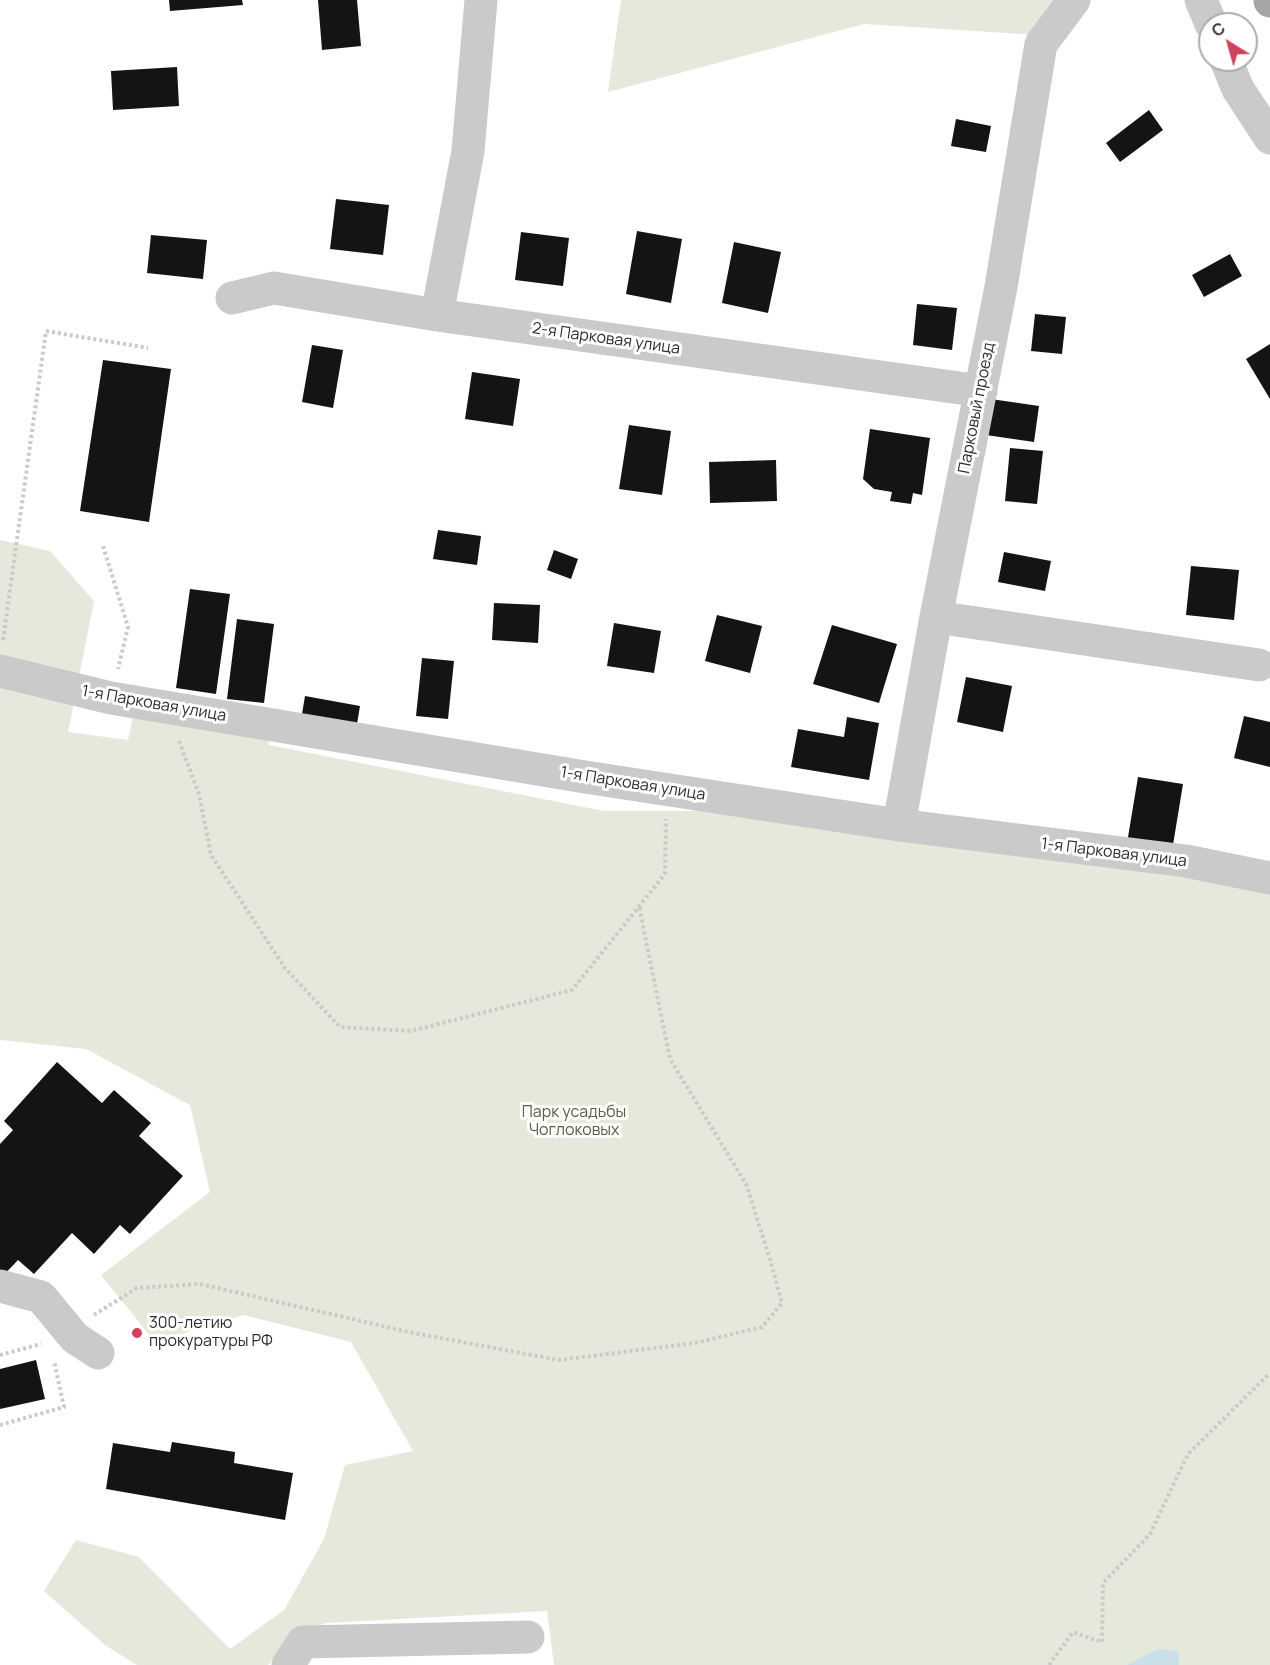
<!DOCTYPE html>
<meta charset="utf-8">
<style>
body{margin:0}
#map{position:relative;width:1270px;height:1665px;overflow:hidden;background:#fff;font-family:Manrope,sans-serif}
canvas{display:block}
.north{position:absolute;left:1198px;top:12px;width:60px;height:60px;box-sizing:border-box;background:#fff;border:2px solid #ababab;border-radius:50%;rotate:323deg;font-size:16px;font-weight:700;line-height:24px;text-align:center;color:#2d2d2d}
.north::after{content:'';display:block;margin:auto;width:21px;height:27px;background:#d1425c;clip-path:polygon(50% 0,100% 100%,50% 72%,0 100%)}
</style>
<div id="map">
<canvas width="1270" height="1665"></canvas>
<div class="north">С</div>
</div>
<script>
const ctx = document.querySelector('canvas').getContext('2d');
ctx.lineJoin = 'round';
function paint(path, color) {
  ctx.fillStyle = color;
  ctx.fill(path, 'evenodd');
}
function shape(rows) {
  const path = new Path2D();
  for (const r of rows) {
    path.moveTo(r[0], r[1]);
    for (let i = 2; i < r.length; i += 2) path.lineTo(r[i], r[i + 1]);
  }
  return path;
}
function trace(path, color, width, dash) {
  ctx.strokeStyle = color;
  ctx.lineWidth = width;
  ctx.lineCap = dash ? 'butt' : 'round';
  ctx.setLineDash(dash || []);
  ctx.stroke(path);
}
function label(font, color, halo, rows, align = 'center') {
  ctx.font = font + ' Manrope,sans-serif';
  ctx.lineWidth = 6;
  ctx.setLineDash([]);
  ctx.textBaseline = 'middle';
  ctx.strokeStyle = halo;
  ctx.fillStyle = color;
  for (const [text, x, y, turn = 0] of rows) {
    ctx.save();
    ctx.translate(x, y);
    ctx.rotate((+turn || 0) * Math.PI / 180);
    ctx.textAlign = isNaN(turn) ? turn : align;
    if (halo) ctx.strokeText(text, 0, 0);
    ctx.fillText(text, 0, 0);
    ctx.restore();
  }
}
const green = shape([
 [621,0,1065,0,1039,35,864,24,608,92],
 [0,540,50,551,94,601,68,732,128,740,135,708,267,734,269,745,604,811,713,811,1270,889,1270,1665,554,1665,547,1611,326,1623,297,1634,268,1665,137,1665,105,1645,44,1591,76,1540,139,1557,230,1649,284,1610,324,1539,345,1465,413,1451,351,1342,244,1315,155,1342,101,1275,210,1192,190,1105,86,1049,0,1040]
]);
const water = shape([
 [1158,1649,1179,1651,1179,1665,1127,1665]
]);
const building = shape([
 [169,0,242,0,243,5,170,11],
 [318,0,357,0,361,46,322,50],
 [177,67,179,106,113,110,111,71],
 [1149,110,1163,130,1120,162,1106,143],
 [956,119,991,126,986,152,951,146],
 [336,199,389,205,383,255,330,249],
 [637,231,682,239,671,303,626,294],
 [521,232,569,238,563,286,515,280],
 [151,235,207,240,203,279,147,273],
 [734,242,781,252,768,313,722,303],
 [1230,254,1242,276,1204,297,1192,275],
 [917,304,957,308,952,350,913,345],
 [1035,314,1066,317,1062,354,1031,351],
 [1270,344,1270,399,1246,359],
 [312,345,343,350,333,408,302,402],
 [103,360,171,369,149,522,80,511],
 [472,372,520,379,513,426,465,419],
 [984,398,1039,406,1034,442,979,434],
 [629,425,671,431,662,495,619,489],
 [870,429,930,438,922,495,913,493,911,504,890,501,892,492,874,489,863,479],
 [1010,448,1043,451,1037,504,1005,501],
 [776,460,777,501,710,503,709,462],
 [438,530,481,536,477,565,433,559],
 [554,550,578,559,571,579,547,570],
 [1004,552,1051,561,1045,591,998,582],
 [1191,566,1239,570,1234,620,1186,615],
 [190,589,230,594,216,694,176,688],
 [494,603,540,605,538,643,492,640],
 [717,615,762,626,750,673,705,661],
 [237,619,274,624,264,703,227,699],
 [614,623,661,631,654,673,607,666],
 [832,625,897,644,879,703,813,684],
 [422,658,454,661,448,719,416,716],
 [966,677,1012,686,1003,732,957,722],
 [305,696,360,706,356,730,301,720],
 [1244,716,1270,722,1270,767,1234,758],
 [847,717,879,723,869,780,791,767,798,729,844,737],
 [1138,777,1183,784,1172,851,1127,843],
 [57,1062,102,1103,114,1090,151,1123,139,1136,183,1176,130,1234,120,1225,94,1254,72,1233,34,1274,18,1260,0,1279,0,1144,13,1130,4,1121],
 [36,1360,45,1399,0,1409,0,1369],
 [172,1442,235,1452,234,1463,293,1473,285,1520,106,1489,113,1443,170,1452]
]);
const path = shape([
 [103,546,128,627,118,669],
 [3,640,46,331,148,348],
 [179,741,199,794,211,855,285,968,340,1027,411,1031,572,990,665,874,666,819],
 [94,1315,137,1288,200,1284,413,1333,559,1360,695,1343,762,1327,782,1303,770,1259,746,1184,670,1059,639,906],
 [0,1355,41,1344],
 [0,1425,64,1407,54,1361],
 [1049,1665,1073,1632,1102,1642,1103,1583,1150,1534,1188,1454,1270,1373]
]);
const minor = shape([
 [1201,0,1211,24],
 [1226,60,1238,89,1270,138],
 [232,298,274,288,437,315,981,391],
 [437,315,468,151,481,0],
 [936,617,1259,665],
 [0,671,111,698,585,777,899,825,1186,861,1270,878],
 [899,825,936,617,1001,287,1041,44,1074,0],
 [0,1286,41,1297,75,1338,98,1353],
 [288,1665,303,1642,528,1637]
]);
const major = shape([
 [1270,0,1270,1]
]);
const markers = [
 [137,1333,6,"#d1425c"]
];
const streetNames = [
 ["2-я Парковая улица",606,339,8],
 ["Парковый проезд",977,408,-79],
 ["1-я Парковая улица",154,704,10],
 ["1-я Парковая улица",633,784,9],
 ["1-я Парковая улица",1114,853,7]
];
const parkNames = [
 ["Парк усадьбы",574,1113],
 ["Чоглоковых",574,1131]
];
const poiNames = [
 ["300-летию",149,1324],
 ["прокуратуры РФ",149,1342]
];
paint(green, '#e4e9dc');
paint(water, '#cadfe7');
paint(building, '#141414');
trace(path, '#cacaca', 4, [3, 3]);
trace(minor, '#cacaca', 33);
trace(major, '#a5a5a5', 33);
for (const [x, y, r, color] of markers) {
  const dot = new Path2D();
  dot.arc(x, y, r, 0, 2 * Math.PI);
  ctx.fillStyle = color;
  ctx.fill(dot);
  trace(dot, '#fff', 2);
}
label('16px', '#2d2d2d', '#fff', streetNames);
label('16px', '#546340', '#fff', parkNames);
label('16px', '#2d2d2d', '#fff', poiNames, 'left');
</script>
